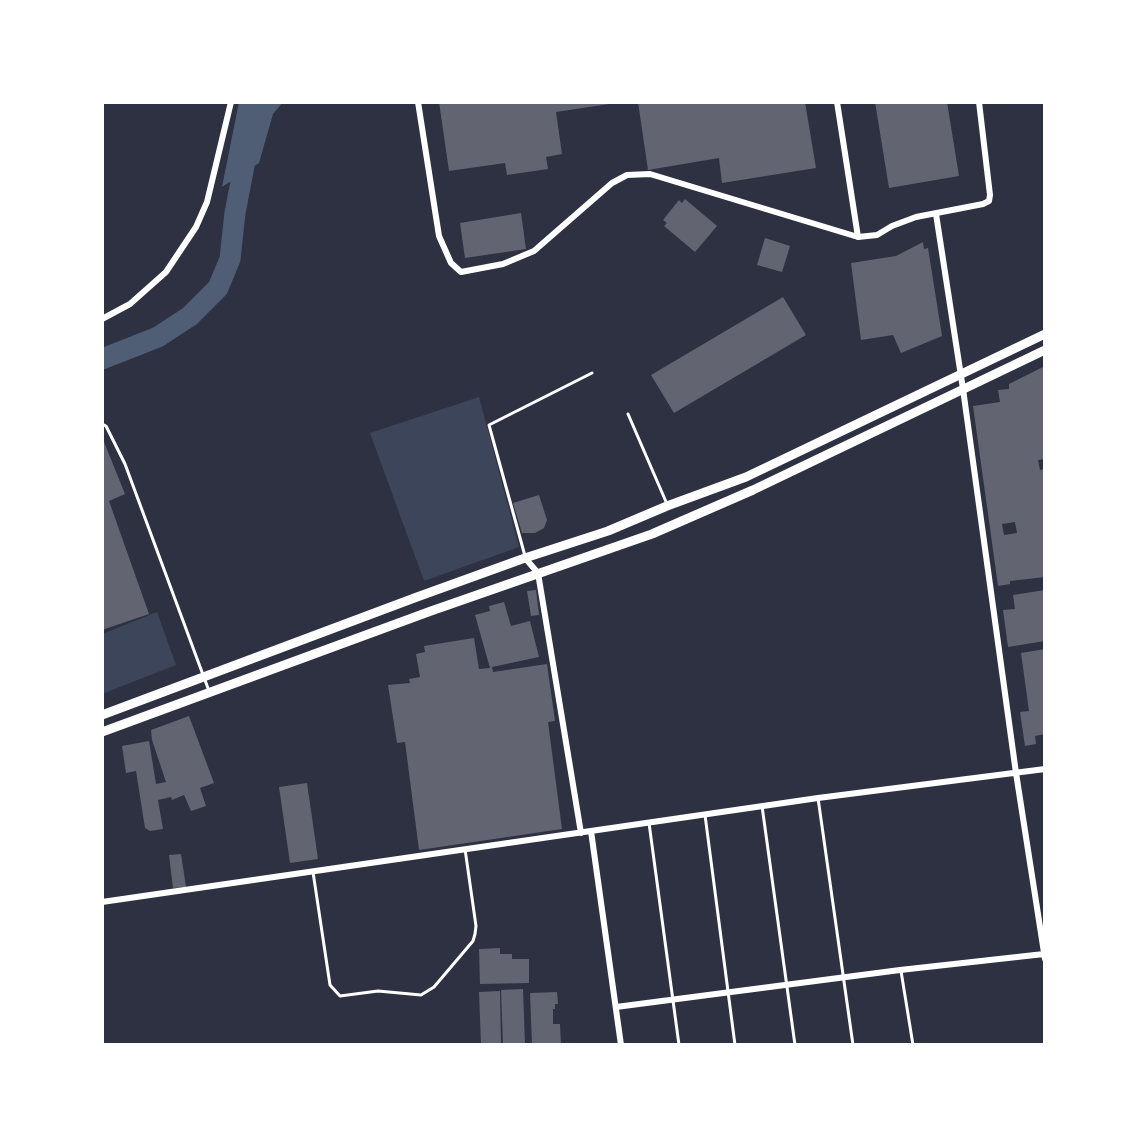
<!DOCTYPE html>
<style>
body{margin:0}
#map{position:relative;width:1147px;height:1147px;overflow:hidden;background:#2d3142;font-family:Commissioner,sans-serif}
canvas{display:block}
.frame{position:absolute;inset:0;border:104px solid #fff;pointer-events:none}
</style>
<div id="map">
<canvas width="1147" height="1147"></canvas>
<div class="frame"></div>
</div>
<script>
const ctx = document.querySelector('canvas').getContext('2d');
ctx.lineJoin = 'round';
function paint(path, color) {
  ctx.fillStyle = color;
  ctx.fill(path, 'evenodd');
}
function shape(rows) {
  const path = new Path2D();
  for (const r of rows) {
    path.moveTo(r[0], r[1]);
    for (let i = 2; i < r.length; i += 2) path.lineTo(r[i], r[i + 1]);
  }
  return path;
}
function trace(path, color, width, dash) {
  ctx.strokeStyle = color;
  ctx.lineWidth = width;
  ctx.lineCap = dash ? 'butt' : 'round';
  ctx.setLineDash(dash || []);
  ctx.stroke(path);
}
const green = shape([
 [479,397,519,547,424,581,370,433],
 [157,612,176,665,102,694,102,634]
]);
const water = shape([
 [239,102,283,102,273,114,259,163,222,187]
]);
const river = shape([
 [102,359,158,337,190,316,218,288,230,259,235,213,248,145,260,102]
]);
const building = shape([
 [439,102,616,102,616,103,556,112,562,154,546,157,548,169,507,175,505,163,449,171],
 [638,102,805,102,816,168,722,183,719,158,648,170],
 [875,102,947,102,959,176,889,188],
 [685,199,717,226,695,252,664,226,667,223,663,220,679,200,682,203],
 [521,213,526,249,465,258,460,223],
 [765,238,790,246,782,272,757,265],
 [923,242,924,249,928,248,942,336,901,353,893,335,861,340,851,263,896,256],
 [783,297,806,335,674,413,651,375],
 [1045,366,1045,459,1038,460,1040,470,1045,469,1045,577,1010,581,1010,584,998,586,973,406,1000,402,998,390,1009,389,1009,384],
 [1015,522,1017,533,1004,535,1002,524],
 [102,437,125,494,109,501,149,614,102,630],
 [539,495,547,520,544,528,535,533,522,533,513,503],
 [536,590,539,615,531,616,527,591],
 [1045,590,1045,641,1008,647,1003,610,1015,609,1013,595],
 [504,602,511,626,530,621,539,657,492,667,493,672,547,664,555,721,548,722,562,829,419,850,405,742,397,743,388,685,410,683,409,679,420,677,416,654,425,652,424,646,474,638,479,669,490,668,475,615,490,611,489,606],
 [1045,649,1045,734,1035,736,1036,744,1025,746,1020,712,1029,711,1021,653],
 [189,716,214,783,200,788,206,806,191,811,184,795,172,800,171,797,158,800,163,829,150,831,145,828,136,771,126,773,122,746,149,741,156,784,166,782,152,740,151,730],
 [307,783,318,859,290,863,279,787],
 [181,854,186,887,173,888,169,855],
 [500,948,500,954,512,954,512,959,529,959,529,983,480,984,479,949],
 [523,989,525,1045,503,1045,501,990],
 [500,991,501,1045,481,1045,479,992],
 [557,992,558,1004,555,1004,555,1009,553,1009,553,1024,560,1024,561,1045,532,1045,530,993]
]);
const service = shape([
 [628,414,667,504],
 [102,424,106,426,125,464,209,691],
 [525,556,489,425,592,373],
 [818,798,853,1045],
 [762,806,795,1045],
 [705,815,735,1045],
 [649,823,679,1045],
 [313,872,330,985,340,996,378,991,421,995,434,987,473,941,475,934,476,926,465,849],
 [901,971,913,1045]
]);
const minor = shape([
 [418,102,439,236,451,263,461,272,503,264,534,251,612,183,627,175,650,174,858,237,877,235,892,226,916,217,983,204,989,201,990,195,979,102],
 [837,102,858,237],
 [936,214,963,389,1016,773,1045,959],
 [102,319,130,304,166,272,196,227,207,202,231,102],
 [525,558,538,573,581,833],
 [591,831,621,1045],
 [102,902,818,798,1045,769],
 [616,1007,900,970,1044,954]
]);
const secondary = shape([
 [102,715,417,597,525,558,608,531,667,506,746,477,1045,334],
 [102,732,431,611,652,534,753,490,1045,350]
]);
paint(green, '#3c4559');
paint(water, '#4f5d75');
trace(river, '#4f5d75', 21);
paint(building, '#626471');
trace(service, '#fff', 3);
trace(minor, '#fff', 6);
trace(secondary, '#fff', 9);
</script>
